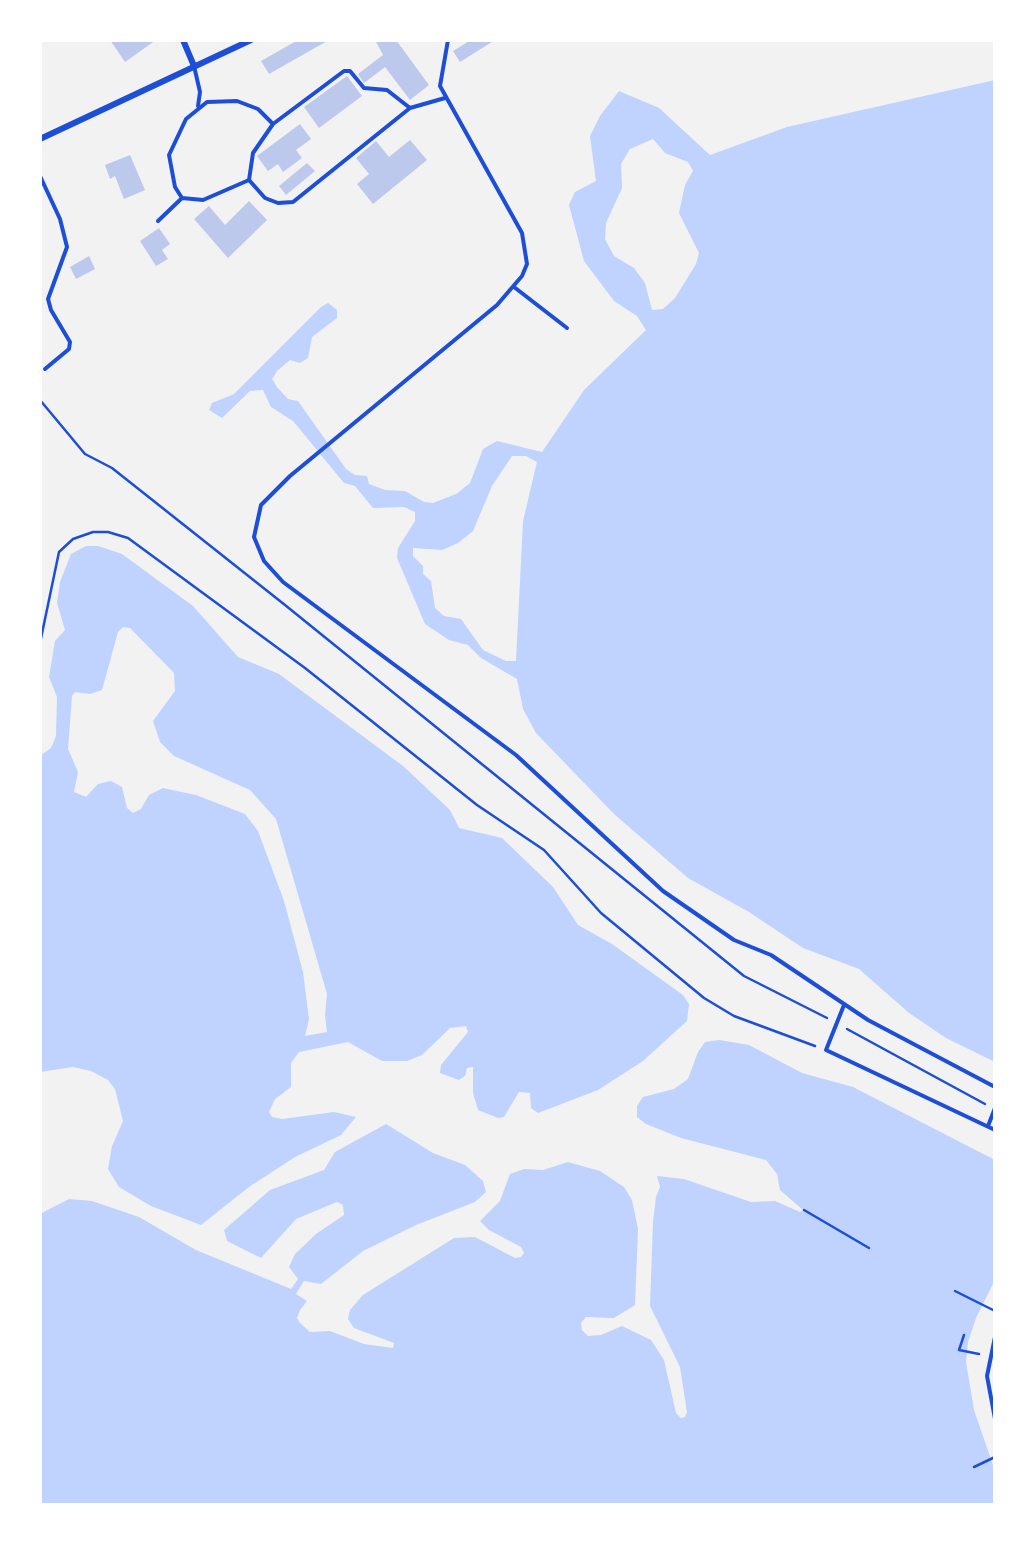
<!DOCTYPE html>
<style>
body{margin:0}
#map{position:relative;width:1035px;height:1545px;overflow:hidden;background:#f2f2f2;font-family:Rubik,sans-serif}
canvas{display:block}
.frame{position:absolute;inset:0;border:42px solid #fff;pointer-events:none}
</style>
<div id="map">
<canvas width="1035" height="1545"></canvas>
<div class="frame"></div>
</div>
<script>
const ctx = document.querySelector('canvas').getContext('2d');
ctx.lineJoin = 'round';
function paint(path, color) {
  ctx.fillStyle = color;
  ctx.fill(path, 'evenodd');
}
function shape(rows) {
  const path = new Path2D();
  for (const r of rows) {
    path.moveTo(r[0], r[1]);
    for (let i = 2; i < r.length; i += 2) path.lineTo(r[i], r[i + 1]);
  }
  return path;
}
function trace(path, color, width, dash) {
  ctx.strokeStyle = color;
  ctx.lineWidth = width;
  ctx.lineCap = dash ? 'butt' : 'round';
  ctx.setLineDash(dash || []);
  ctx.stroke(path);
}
const water = shape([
 [995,80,995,1062,946,1038,909,1013,859,969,803,948,749,912,688,878,614,814,536,733,523,709,517,679,481,658,468,645,449,640,425,624,397,558,398,548,415,521,415,512,404,507,373,508,355,486,344,483,293,421,271,407,263,390,250,391,222,418,209,410,212,403,234,394,321,307,328,303,337,310,337,318,312,337,308,358,300,363,290,360,277,371,272,379,277,387,288,399,298,401,346,469,355,475,367,476,369,484,385,490,405,491,424,502,433,503,456,494,470,483,483,449,497,441,542,452,584,390,646,330,637,316,614,301,584,261,569,205,575,192,596,181,590,136,600,116,619,91,659,108,710,155,787,127],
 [653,139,665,153,688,162,693,171,685,185,679,213,699,253,696,264,675,298,663,309,652,310,645,283,634,268,614,256,605,239,606,223,622,188,621,164,630,149],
 [512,456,526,456,537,462,523,521,516,661,506,661,483,650,461,619,444,616,435,608,431,581,423,574,423,566,413,556,413,548,442,550,458,543,473,531,492,486],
 [86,546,98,546,122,554,193,606,238,657,279,674,403,766,450,810,459,828,502,838,553,887,578,925,612,944,683,995,689,1004,687,1021,643,1061,598,1090,538,1113,531,1108,530,1093,519,1092,504,1117,498,1118,478,1110,473,1093,473,1067,467,1068,465,1076,459,1080,440,1073,441,1065,468,1032,466,1026,450,1028,422,1055,407,1061,382,1061,348,1042,299,1052,291,1063,291,1087,275,1099,269,1112,272,1117,282,1119,334,1112,356,1117,341,1135,295,1157,249,1187,201,1225,151,1206,119,1187,108,1169,112,1146,123,1121,115,1089,108,1080,91,1071,73,1067,40,1072,40,756,51,748,56,736,57,697,49,677,55,641,65,630,57,603,60,582,71,554],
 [123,627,130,628,174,673,175,691,153,721,160,742,174,756,250,790,276,819,327,994,325,1015,327,1032,305,1036,309,1019,303,972,284,901,258,831,245,814,196,795,163,788,149,795,141,809,133,813,127,808,122,787,111,781,98,784,86,797,74,792,78,772,68,749,72,696,75,692,90,694,102,690,118,632],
 [719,1040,749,1045,802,1073,853,1087,995,1160,995,1280,976,1318,968,1342,966,1362,974,1410,995,1471,995,1505,40,1505,40,1214,69,1199,92,1201,139,1217,196,1250,291,1289,298,1279,289,1267,295,1254,316,1234,344,1215,343,1205,337,1202,296,1219,261,1258,227,1241,224,1230,270,1190,324,1170,335,1152,386,1124,433,1153,465,1165,483,1181,486,1192,475,1202,416,1225,363,1251,321,1284,304,1281,296,1294,307,1301,300,1310,297,1318,300,1323,310,1332,330,1331,364,1344,393,1348,394,1343,354,1328,348,1319,350,1310,363,1295,454,1238,475,1237,515,1258,521,1257,524,1253,521,1247,489,1230,480,1221,500,1201,510,1174,524,1169,543,1170,568,1162,600,1171,624,1187,632,1200,638,1229,635,1305,614,1318,586,1317,581,1323,582,1330,588,1336,601,1335,622,1326,651,1340,664,1360,676,1413,681,1418,685,1417,687,1412,680,1367,650,1306,653,1222,656,1197,660,1187,657,1176,684,1179,751,1202,775,1201,800,1212,803,1210,780,1190,777,1174,766,1160,681,1138,646,1124,637,1117,637,1106,643,1097,674,1089,688,1079,698,1052,705,1042]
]);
const building = shape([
 [110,40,156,40,125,62],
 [298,40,329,40,269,74,261,61],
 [375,40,396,40,429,85,410,100,385,67,364,83,358,74,383,55],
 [471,40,495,40,460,62,453,51],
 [347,76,362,96,319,128,304,107],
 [300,124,311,139,296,150,302,158,283,172,278,164,268,171,257,156],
 [410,140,427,160,373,204,357,184,369,174,356,158,376,141,389,157],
 [130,155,145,190,124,199,115,176,110,179,105,165],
 [307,163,315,171,286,195,279,186],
 [249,201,267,220,228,258,194,219,209,206,225,225],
 [159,228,170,244,162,250,168,259,156,266,140,241],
 [89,256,95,269,76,279,70,267]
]);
const path = shape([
 [40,400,85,454,112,468,285,605,744,976,827,1018],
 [40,643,59,552,73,539,93,532,108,532,128,538,305,668,477,805,544,850,601,913,704,998,734,1016,815,1046],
 [847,1029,985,1104],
 [804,1210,869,1248],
 [955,1291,995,1311],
 [964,1335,959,1350,979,1354],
 [974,1467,995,1457]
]);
const service = shape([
 [448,40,440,86,522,233,527,264,522,276,497,305,290,476,261,505,254,537,264,561,283,582,516,755,663,891,734,940,771,955,868,1020,995,1087],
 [194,66,200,92,198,106],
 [40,176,60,219,67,247,48,299,51,310,70,342,69,349,45,369],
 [249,180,253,153,273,124],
 [182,198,175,187,169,155,186,119,207,102,237,101,258,109,273,124,344,71,350,71,364,88,387,90,410,108],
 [158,221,182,198,203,200,249,180,265,198,278,203,293,202,410,108,445,98],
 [514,287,567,328],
 [844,1005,826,1050,995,1130],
 [988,1126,995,1108],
 [995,1337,987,1376,995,1419]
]);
const minor = shape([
 [183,40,194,66],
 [40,139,251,40]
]);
paint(water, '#bfd3fe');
paint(building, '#bdc9ec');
trace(path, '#1d4ed8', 2.5);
trace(service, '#1d4ed8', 4);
trace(minor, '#1d4ed8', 6);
</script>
